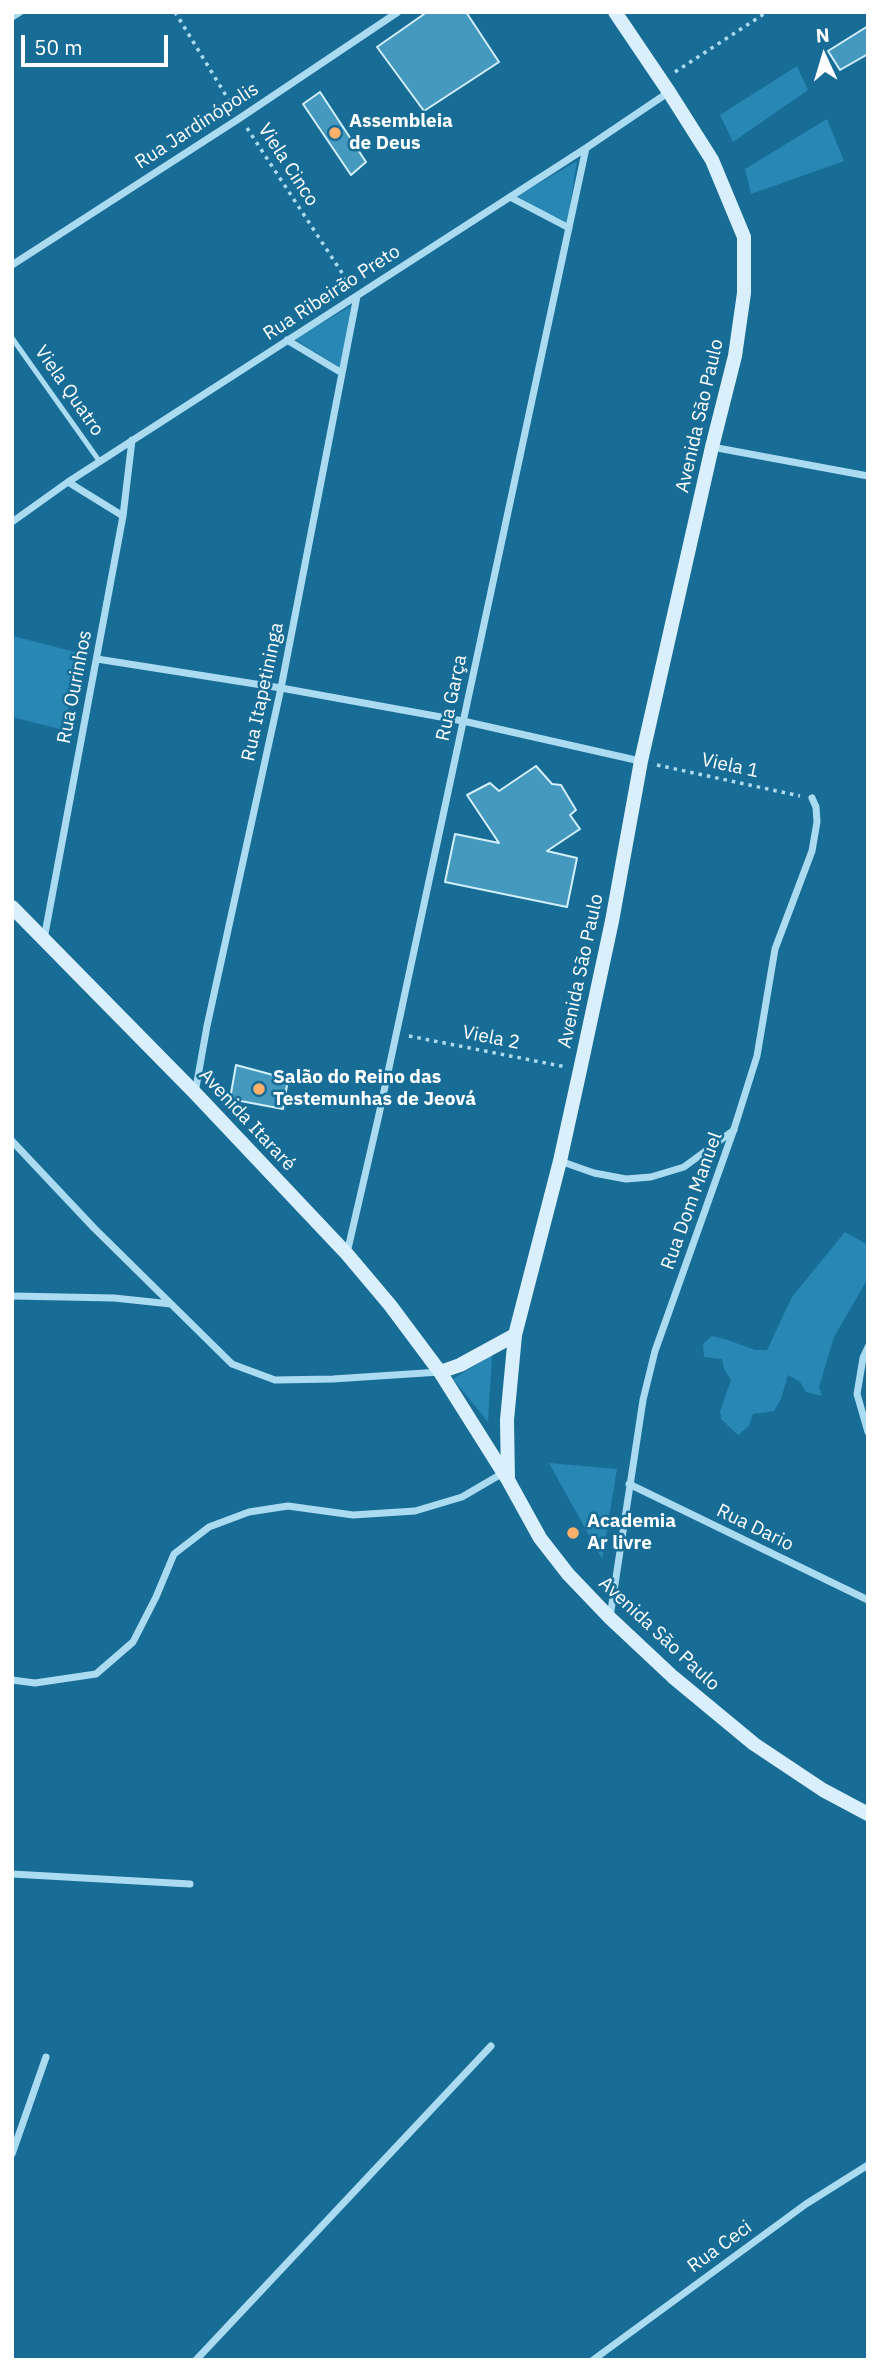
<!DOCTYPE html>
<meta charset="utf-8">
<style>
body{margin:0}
#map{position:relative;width:880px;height:2372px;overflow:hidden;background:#186d97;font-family:"IBM Plex Sans",sans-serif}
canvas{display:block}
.frame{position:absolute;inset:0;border:14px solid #fff;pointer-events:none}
.north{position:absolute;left:789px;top:21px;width:70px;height:70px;-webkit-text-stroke:5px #186d97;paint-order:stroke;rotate:356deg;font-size:19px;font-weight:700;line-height:28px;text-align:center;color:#fff}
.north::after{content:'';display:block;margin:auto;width:24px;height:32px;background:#fff;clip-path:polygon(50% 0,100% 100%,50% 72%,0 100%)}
.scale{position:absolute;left:21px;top:35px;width:147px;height:32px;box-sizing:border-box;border:4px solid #fff;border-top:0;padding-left:9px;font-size:21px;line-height:24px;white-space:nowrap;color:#fff;-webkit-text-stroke:5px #186d97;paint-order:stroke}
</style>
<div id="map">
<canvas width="880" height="2372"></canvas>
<div class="frame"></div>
<div class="north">N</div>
<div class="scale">50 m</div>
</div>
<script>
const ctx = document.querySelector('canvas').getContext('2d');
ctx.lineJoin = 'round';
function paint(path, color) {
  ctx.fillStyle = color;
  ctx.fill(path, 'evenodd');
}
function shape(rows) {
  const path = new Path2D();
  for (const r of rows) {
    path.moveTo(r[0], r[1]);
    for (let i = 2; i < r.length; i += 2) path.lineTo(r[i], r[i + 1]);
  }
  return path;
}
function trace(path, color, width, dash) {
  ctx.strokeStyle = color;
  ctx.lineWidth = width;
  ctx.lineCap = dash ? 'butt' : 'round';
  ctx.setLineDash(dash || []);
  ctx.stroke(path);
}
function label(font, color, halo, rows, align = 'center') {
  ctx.font = font + ' "IBM Plex Sans",sans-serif';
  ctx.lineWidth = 5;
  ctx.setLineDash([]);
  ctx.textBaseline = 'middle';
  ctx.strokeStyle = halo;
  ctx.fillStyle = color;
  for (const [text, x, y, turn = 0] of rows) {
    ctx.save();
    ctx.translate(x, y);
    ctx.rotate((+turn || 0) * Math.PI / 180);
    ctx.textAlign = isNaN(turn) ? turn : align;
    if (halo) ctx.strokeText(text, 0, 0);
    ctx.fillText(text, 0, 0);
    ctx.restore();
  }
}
const green = shape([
 [797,66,808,90,733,142,720,115],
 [827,119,844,161,751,194,745,169],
 [577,161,567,225,517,196],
 [351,306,341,368,294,339],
 [13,636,79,653,64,730,12,717],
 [845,1232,868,1245,868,1278,834,1337,819,1387,822,1396,806,1392,800,1382,788,1375,781,1399,774,1411,753,1414,749,1426,738,1435,721,1419,720,1411,731,1380,724,1369,722,1359,704,1357,703,1344,712,1336,728,1340,755,1350,767,1350,792,1297],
 [492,1355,488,1422,453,1379],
 [549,1463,617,1469,602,1559]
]);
const building = shape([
 [427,12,466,12,499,62,424,111,377,47,427,12],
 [868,26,868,54,840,70,828,51,868,26],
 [320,92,366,162,351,175,303,104,320,92],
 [536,766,552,784,561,785,576,810,570,815,580,829,547,851,577,858,567,907,445,882,455,834,499,843,467,795,490,783,499,791,536,766],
 [236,1065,288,1079,283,1109,230,1099,236,1065]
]);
const path = shape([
 [175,12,233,107],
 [675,72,767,12],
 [247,128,350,285],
 [657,765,800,796],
 [409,1036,566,1067]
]);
const lane = shape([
 [12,338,100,462]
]);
const street = shape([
 [12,17,20,12],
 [510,197,569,228],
 [12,265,240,118,398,12],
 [287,340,342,373],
 [712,447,868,476],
 [68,482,123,516],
 [12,522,68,482,586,148,669,92],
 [97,659,281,688,463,721,640,761],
 [44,939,123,516,132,440],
 [195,1093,207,1026,281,688,357,296],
 [12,1141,94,1228,232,1364,275,1380,333,1379,440,1372],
 [560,1161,594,1173,626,1179,651,1177,684,1167,734,1130],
 [347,1253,378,1119,586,148],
 [12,1296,114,1298,171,1304],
 [868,1347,863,1358,857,1394,868,1432],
 [629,1484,868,1600],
 [610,1617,643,1400,655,1351,734,1129,757,1056,775,949,812,851,817,822,816,807,812,798],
 [12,1680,35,1683,96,1674,133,1642,156,1597,174,1554,209,1527,249,1512,288,1506,353,1515,415,1511,462,1497,503,1473],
 [12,1874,190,1884],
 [12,2154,46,2057],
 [196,2360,491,2046],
 [593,2360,806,2204,868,2165]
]);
const secondary = shape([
 [12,907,195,1093,347,1254,390,1305,440,1372,508,1480,540,1538,568,1574,610,1618,673,1677,754,1744,823,1790,868,1814],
 [440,1372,460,1365,515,1335],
 [508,1480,507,1420,515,1335,560,1161,580,1070,612,921,641,761,712,447,735,356,744,293,744,237,712,160,669,92,615,12]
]);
const markers = [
 [335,133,7,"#ffb16b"],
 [259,1089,7,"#ffb16b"],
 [573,1533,7,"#ffb16b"]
];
const poiNames = [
 ["Assembleia",349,122],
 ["de Deus",349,144],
 ["Salão do Reino das",273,1078],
 ["Testemunhas de Jeová",273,1100],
 ["Academia",587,1522],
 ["Ar livre",587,1544]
];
const streetNames = [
 ["Rua Jardinópolis",197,126,-33],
 ["Viela Cinco",288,165,57],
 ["Rua Ribeirão Preto",332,293,-33],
 ["Viela Quatro",69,391,55],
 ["Avenida São Paulo",700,416,-77],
 ["Rua Ourinhos",75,687,-79],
 ["Rua Itapetininga",263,692,-78],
 ["Rua Garça",452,698,-78],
 ["Viela 1",730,766,12],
 ["Avenida São Paulo",581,971,-78],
 ["Viela 2",491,1038,11],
 ["Avenida Itararé",247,1120,47],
 ["Rua Dom Manuel",692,1201,-70],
 ["Rua Dario",755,1528,26],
 ["Avenida São Paulo",659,1634,43],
 ["Rua Ceci",720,2247,-36]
];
paint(green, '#2887b3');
paint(building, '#4599bf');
trace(building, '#d2effc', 2);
trace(path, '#abdbf1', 3.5, [3.5, 5]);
trace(lane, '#abdbf1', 5);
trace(street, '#abdbf1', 7);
trace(secondary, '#d9f0fc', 14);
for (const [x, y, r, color] of markers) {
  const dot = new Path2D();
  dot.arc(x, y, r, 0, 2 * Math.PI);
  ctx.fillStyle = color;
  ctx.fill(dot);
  trace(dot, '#186d97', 2.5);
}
label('bold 19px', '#fff', '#186d97', poiNames, 'left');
label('19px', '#fff', '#186d97', streetNames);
</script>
